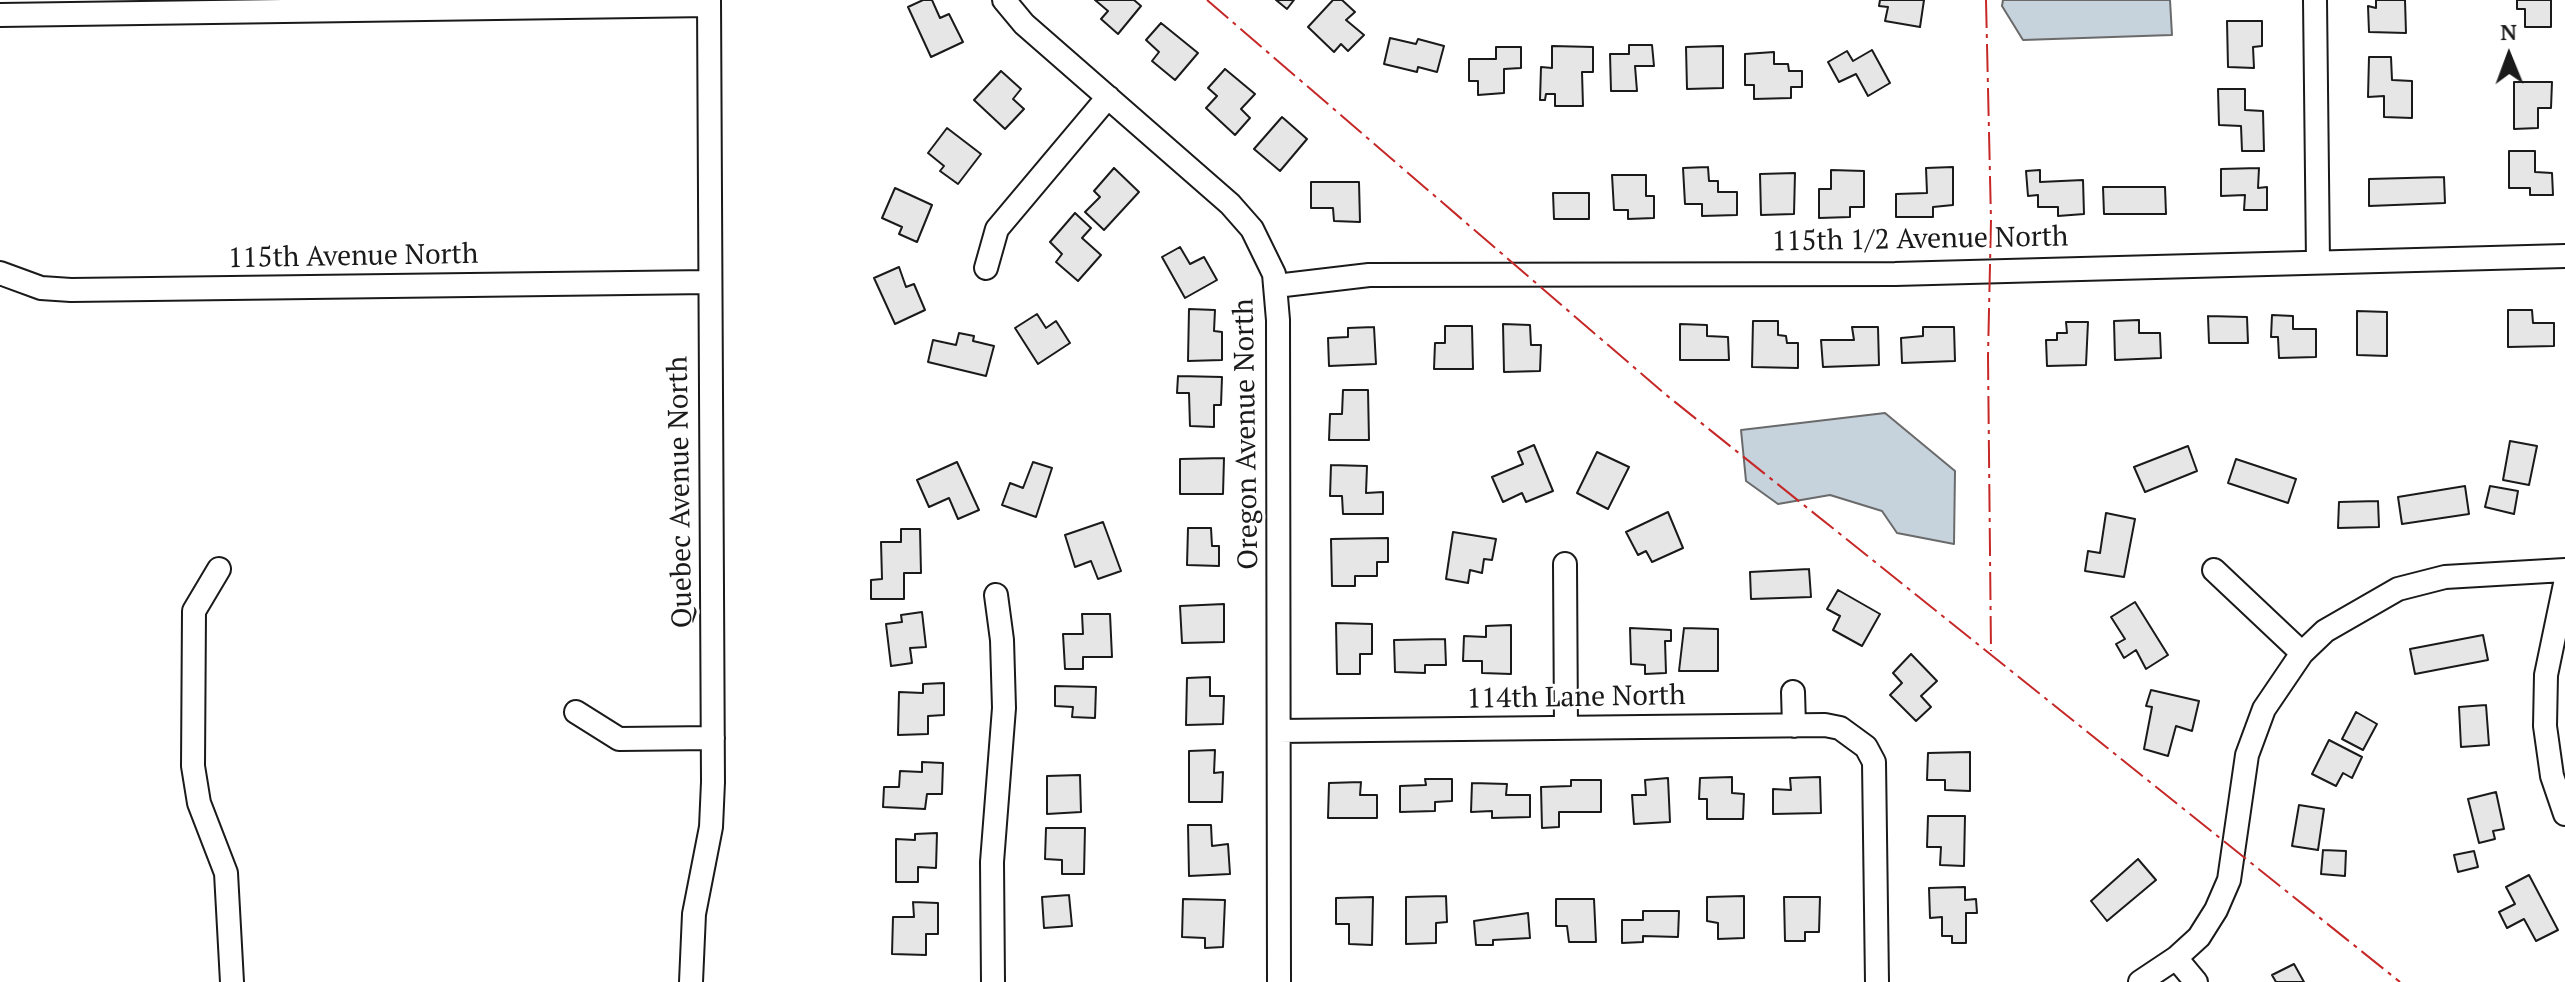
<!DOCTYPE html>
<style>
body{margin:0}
#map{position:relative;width:2565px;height:982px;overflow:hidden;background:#fff;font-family:"PT Serif",serif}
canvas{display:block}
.north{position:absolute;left:2469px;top:16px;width:80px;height:80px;-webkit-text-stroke:6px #fff;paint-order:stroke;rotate:359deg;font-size:22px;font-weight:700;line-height:32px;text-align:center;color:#1a1a1a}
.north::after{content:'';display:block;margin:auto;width:28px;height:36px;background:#1a1a1a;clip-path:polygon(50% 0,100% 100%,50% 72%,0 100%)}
</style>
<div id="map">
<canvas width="2565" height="982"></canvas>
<div class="north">N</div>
</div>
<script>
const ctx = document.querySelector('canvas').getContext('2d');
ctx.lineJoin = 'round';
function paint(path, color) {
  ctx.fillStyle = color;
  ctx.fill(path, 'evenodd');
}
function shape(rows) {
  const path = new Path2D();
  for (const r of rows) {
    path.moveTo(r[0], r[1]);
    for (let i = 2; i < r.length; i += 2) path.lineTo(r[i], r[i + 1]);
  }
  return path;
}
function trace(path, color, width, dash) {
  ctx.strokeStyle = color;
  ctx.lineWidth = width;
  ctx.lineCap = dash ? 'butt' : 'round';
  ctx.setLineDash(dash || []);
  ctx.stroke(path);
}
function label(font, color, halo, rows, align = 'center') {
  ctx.font = font + ' "PT Serif",serif';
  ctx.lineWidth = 6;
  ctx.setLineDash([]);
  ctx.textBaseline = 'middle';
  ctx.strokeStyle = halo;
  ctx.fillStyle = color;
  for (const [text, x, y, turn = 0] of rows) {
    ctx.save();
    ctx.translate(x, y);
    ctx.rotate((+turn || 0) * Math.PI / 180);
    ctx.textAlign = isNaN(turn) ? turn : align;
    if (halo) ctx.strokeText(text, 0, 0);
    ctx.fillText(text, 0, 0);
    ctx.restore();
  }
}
const water = shape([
 [2003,0,2170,0,2172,35,2023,40,2002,6,2003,0],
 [1885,413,1955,471,1954,544,1897,533,1882,511,1830,495,1778,504,1746,481,1741,430,1885,413]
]);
const building = shape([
 [923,0,932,0,940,18,949,14,963,42,931,57,908,7,923,0],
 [1095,0,1134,0,1141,6,1118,34,1101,19,1108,11,1095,0],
 [1276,0,1294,0,1287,9,1276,0],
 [1333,0,1342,0,1355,12,1346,20,1364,35,1348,51,1341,44,1334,52,1308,27,1333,0],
 [1880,0,1924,0,1920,27,1885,21,1888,7,1879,6,1880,0],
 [2376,0,2405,0,2406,33,2369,32,2368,6,2376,8,2376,0],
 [2517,0,2551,0,2551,27,2525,27,2525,9,2517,9,2517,0],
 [2227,21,2262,21,2262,46,2253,47,2254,68,2228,67,2227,21],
 [1161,23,1198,53,1175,80,1152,61,1159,52,1146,40,1161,23],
 [1390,38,1416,44,1418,39,1444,46,1437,72,1418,67,1417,72,1384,64,1390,38],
 [1629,45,1652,45,1654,66,1635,66,1637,91,1611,91,1610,54,1629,54,1629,45],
 [1552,46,1593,47,1593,72,1582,72,1583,106,1555,106,1555,94,1546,94,1545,100,1540,100,1541,67,1552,68,1552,46],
 [1723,46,1723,88,1687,89,1686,47,1723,46],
 [1496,47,1521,47,1521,68,1504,69,1504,93,1478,95,1478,81,1469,81,1469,59,1496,59,1496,47],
 [1872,50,1890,83,1868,96,1856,74,1839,82,1828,62,1847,51,1853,61,1872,50],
 [1774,52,1774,64,1788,64,1789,71,1802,71,1802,87,1791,87,1791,98,1754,99,1754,85,1745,85,1745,54,1774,52],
 [2369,57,2391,57,2392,80,2412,81,2412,118,2384,117,2384,96,2368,97,2369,57],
 [1225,69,1255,94,1241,109,1250,118,1235,135,1206,108,1217,96,1208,88,1225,69],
 [1001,71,1021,89,1013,99,1024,109,1005,129,974,100,1001,71],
 [2514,82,2552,82,2551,108,2538,108,2538,128,2514,129,2514,82],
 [2218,89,2245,89,2245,110,2263,111,2264,151,2242,151,2241,126,2219,125,2218,89],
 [1282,117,1307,139,1280,171,1254,149,1282,117],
 [947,128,981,154,958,184,940,171,944,166,928,153,947,128],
 [2509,151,2535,151,2535,172,2552,173,2553,195,2530,195,2530,188,2509,188,2509,151],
 [1708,167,1709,181,1718,181,1718,192,1737,192,1737,215,1702,216,1702,204,1685,204,1683,168,1708,167],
 [1953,167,1953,205,1933,207,1933,217,1896,217,1896,194,1927,193,1926,168,1953,167],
 [1114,168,1139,192,1104,230,1085,212,1100,197,1094,191,1114,168],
 [2259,168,2258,188,2267,187,2267,210,2244,210,2245,195,2221,196,2221,169,2259,168],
 [1831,170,1864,171,1864,207,1850,207,1850,217,1819,218,1819,189,1831,189,1831,170],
 [2040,170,2040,182,2083,180,2084,214,2058,216,2058,207,2038,207,2038,195,2028,196,2026,171,2040,170],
 [1795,173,1794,214,1761,215,1760,174,1795,173],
 [1612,175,1646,175,1646,196,1654,196,1654,218,1628,219,1628,210,1614,210,1612,175],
 [2444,177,2445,203,2369,206,2369,179,2444,177],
 [1311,182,1359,182,1360,222,1334,221,1333,208,1311,208,1311,182],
 [2103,187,2165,187,2166,214,2104,214,2103,187],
 [895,188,932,205,917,242,899,234,902,227,882,218,895,188],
 [1553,193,1589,193,1589,219,1554,219,1553,193],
 [1075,213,1091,228,1082,238,1101,255,1078,281,1056,262,1062,254,1050,242,1075,213],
 [1180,247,1190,264,1204,257,1217,280,1185,298,1162,257,1180,247],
 [899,267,906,287,914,284,925,310,895,324,874,278,899,267],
 [1189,309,1215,310,1214,331,1222,332,1222,360,1188,361,1189,309],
 [2508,310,2532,310,2533,323,2554,323,2554,346,2508,347,2508,310],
 [2357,311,2387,312,2387,356,2357,355,2357,311],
 [1037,314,1046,328,1056,321,1070,343,1038,364,1015,328,1037,314],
 [2272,315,2293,316,2293,329,2316,329,2316,357,2279,358,2278,337,2271,337,2272,315],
 [2208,316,2247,317,2248,343,2209,343,2208,316],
 [2139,320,2139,333,2160,333,2161,358,2115,360,2114,321,2139,320],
 [1753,321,1778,321,1778,335,1786,336,1787,343,1798,343,1798,368,1752,367,1753,321],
 [2066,322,2088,322,2086,365,2047,366,2046,340,2057,340,2057,333,2067,333,2066,322],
 [1503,324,1530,325,1531,345,1541,345,1540,371,1504,372,1503,324],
 [1680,324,1707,325,1707,336,1728,337,1729,360,1680,360,1680,324],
 [1445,326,1472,326,1473,369,1434,369,1435,343,1445,343,1445,326],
 [1374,327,1376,364,1329,366,1328,338,1348,337,1348,328,1374,327],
 [1852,327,1878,327,1879,365,1823,367,1821,340,1854,340,1852,327],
 [1923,327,1954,327,1955,361,1902,363,1901,338,1923,336,1923,327],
 [959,333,974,336,973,341,994,346,986,376,928,362,933,340,956,345,959,333],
 [1178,376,1222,377,1221,405,1214,405,1214,427,1190,426,1189,393,1177,393,1178,376],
 [1343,390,1368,390,1369,440,1329,440,1330,414,1342,414,1343,390],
 [2510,441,2537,446,2529,485,2503,480,2510,441],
 [1534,445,1553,491,1526,502,1522,493,1503,502,1492,477,1523,464,1518,452,1534,445],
 [2188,446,2197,471,2145,492,2134,467,2188,446],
 [1597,452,1629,467,1608,509,1577,493,1597,452],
 [1224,458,1223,494,1180,494,1180,459,1224,458],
 [2236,459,2296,479,2288,503,2228,483,2236,459],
 [957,462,979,510,958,519,949,498,929,507,917,480,957,462],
 [1033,462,1052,468,1036,517,1002,505,1010,483,1023,488,1033,462],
 [1331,465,1367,466,1366,493,1383,492,1383,514,1343,514,1342,496,1330,496,1331,465],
 [2465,486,2469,514,2402,524,2398,497,2465,486],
 [2490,486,2518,491,2514,514,2485,507,2490,486],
 [2378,501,2379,527,2338,528,2339,502,2378,501],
 [1668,512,1683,548,1652,562,1646,551,1638,555,1626,532,1668,512],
 [2106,513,2135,519,2124,577,2085,571,2088,551,2100,553,2106,513],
 [1103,522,1121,571,1098,579,1091,561,1075,567,1065,535,1103,522],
 [1188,528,1211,528,1212,546,1219,546,1219,566,1187,565,1188,528],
 [901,529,920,529,921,573,904,573,904,599,871,599,871,580,882,579,881,542,901,542,901,529],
 [1453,532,1496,539,1492,560,1484,559,1482,573,1470,570,1468,583,1446,579,1453,532],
 [1388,538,1388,562,1377,562,1377,576,1355,576,1355,586,1332,586,1331,539,1388,538],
 [1809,569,1811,597,1751,599,1750,572,1809,569],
 [1838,590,1880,614,1862,646,1833,630,1840,616,1827,609,1838,590],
 [2135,602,2168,655,2146,669,2136,650,2124,658,2116,644,2125,639,2111,617,2135,602],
 [1224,604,1224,642,1182,643,1180,606,1224,604],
 [922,612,926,647,910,648,912,663,891,666,886,624,902,622,901,615,922,612],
 [1082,614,1110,614,1112,657,1083,657,1083,669,1065,669,1063,634,1083,634,1082,614],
 [1336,623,1372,624,1372,654,1360,654,1360,674,1337,674,1336,623],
 [1511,625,1511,674,1482,673,1482,661,1463,661,1464,636,1486,637,1486,626,1511,625],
 [1630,628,1671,630,1671,641,1665,641,1666,673,1645,674,1645,665,1631,664,1630,628],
 [1684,628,1718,629,1718,671,1679,671,1684,628],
 [2483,635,2488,660,2415,674,2410,649,2483,635],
 [1445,639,1446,665,1425,665,1425,673,1395,672,1394,640,1445,639],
 [1911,654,1937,681,1921,696,1931,707,1916,721,1890,695,1902,683,1893,673,1911,654],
 [1210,677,1210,696,1224,696,1223,724,1186,725,1187,678,1210,677],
 [944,683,944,715,928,716,928,734,898,735,899,692,923,693,923,684,944,683],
 [1055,686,1096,687,1095,718,1072,717,1073,707,1055,706,1055,686],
 [2151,690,2199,701,2192,731,2176,726,2168,756,2144,749,2152,707,2146,706,2151,690],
 [2486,705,2489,745,2461,747,2459,707,2486,705],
 [2356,712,2377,724,2363,750,2342,739,2356,712],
 [2329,740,2362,757,2352,778,2343,773,2336,786,2312,774,2329,740],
 [1215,750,1214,773,1223,772,1222,802,1189,802,1189,751,1215,750],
 [1970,752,1970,791,1945,790,1945,780,1927,780,1928,753,1970,752],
 [922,762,943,763,942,794,927,794,925,809,883,807,884,787,899,787,900,771,922,772,922,762],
 [1080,775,1081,812,1047,814,1047,776,1080,775],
 [1732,777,1732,793,1744,794,1743,819,1707,819,1707,799,1699,799,1700,778,1732,777],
 [1820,777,1821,813,1773,814,1773,789,1791,790,1790,778,1820,777],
 [1668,778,1670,822,1634,824,1632,795,1646,795,1645,780,1668,778],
 [1425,779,1452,779,1452,801,1435,802,1435,811,1400,812,1400,786,1426,785,1425,779],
 [1571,780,1601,780,1601,812,1559,812,1559,827,1542,828,1541,787,1571,786,1571,780],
 [1361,782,1360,795,1377,795,1377,818,1328,818,1329,783,1361,782],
 [1472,783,1507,784,1506,795,1530,795,1530,817,1492,818,1492,811,1471,812,1472,783],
 [2496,792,2504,829,2493,831,2495,839,2479,843,2468,799,2496,792],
 [2299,805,2324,809,2318,850,2292,846,2299,805],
 [1928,816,1965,816,1964,866,1940,865,1941,847,1927,847,1928,816],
 [1188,825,1211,825,1212,846,1228,844,1230,874,1189,876,1188,825],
 [1046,828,1085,828,1084,874,1062,874,1062,860,1045,859,1046,828],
 [937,833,936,868,918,867,918,882,896,882,896,839,915,840,915,834,937,833],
 [2323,850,2346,851,2345,876,2321,874,2323,850],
 [2474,851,2478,867,2458,872,2454,855,2474,851],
 [2138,859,2156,880,2107,921,2091,901,2138,859],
 [2529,875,2558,930,2536,941,2524,919,2507,928,2499,912,2515,904,2506,887,2529,875],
 [1965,887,1965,900,1976,899,1977,913,1966,913,1966,943,1952,943,1952,936,1942,936,1942,917,1930,918,1929,888,1965,887],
 [1069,895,1072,926,1044,928,1042,897,1069,895],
 [1446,896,1447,922,1436,923,1436,943,1406,944,1406,897,1446,896],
 [1744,896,1744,938,1718,939,1718,923,1707,921,1707,897,1744,896],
 [1373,897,1372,945,1349,944,1349,924,1336,924,1336,898,1373,897],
 [1784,897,1820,897,1819,932,1805,932,1805,941,1785,941,1784,897],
 [1183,899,1225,900,1223,947,1205,948,1205,938,1182,937,1183,899],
 [1556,899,1594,899,1596,942,1569,942,1567,926,1556,926,1556,899],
 [913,902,938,903,938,934,926,934,926,955,892,954,893,917,914,917,913,902],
 [1643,911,1679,911,1678,937,1643,936,1643,942,1622,943,1622,920,1643,920,1643,911],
 [1528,913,1530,938,1493,940,1493,945,1476,945,1474,921,1528,913],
 [2294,964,2304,982,2276,982,2272,975,2294,964]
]);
const minor = shape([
 [1004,0,1024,24,1230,204,1252,229,1274,274,1278,320,1279,982],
 [2315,0,2318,262],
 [0,15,709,5],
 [986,268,997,229,1108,97],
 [0,273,41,288,71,290,709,282],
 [1276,286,1369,275,1895,274,2565,256],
 [1565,564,1566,728],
 [219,569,194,611,193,766,199,803,226,873,232,982],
 [2214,570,2302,653],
 [2565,584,2546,675,2545,726,2552,776,2565,814],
 [1793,692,1794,726],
 [576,712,619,739,713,738],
 [1279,731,1825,725,1840,728,1866,747,1874,762,1877,982],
 [2176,958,2196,982],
 [691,982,694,914,711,827,713,782,709,0],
 [993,982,992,862,1004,708,1002,640,996,595],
 [2140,982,2176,958,2199,937,2216,910,2229,880,2247,755,2264,709,2302,653,2325,631,2398,589,2445,577,2565,570]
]);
const power = shape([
 [1207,0,1665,394,2400,982],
 [1986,0,1991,220,1988,356,1991,651]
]);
const streetNames = [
 ["115th 1/2 Avenue North",1920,240,-1],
 ["115th Avenue North",353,257,-1],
 ["Oregon Avenue North",1247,434,-91],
 ["Quebec Avenue North",681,492,-91],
 ["114th Lane North",1576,698,-1]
];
paint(water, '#c6d2dc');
trace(water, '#6a6a6a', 2);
paint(building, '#e6e6e6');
trace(building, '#1a1a1a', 2);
trace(minor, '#1a1a1a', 26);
trace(minor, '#fff', 22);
trace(power, '#c62828', 2, [28, 6, 4, 6]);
label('28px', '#1a1a1a', '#fff', streetNames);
</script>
